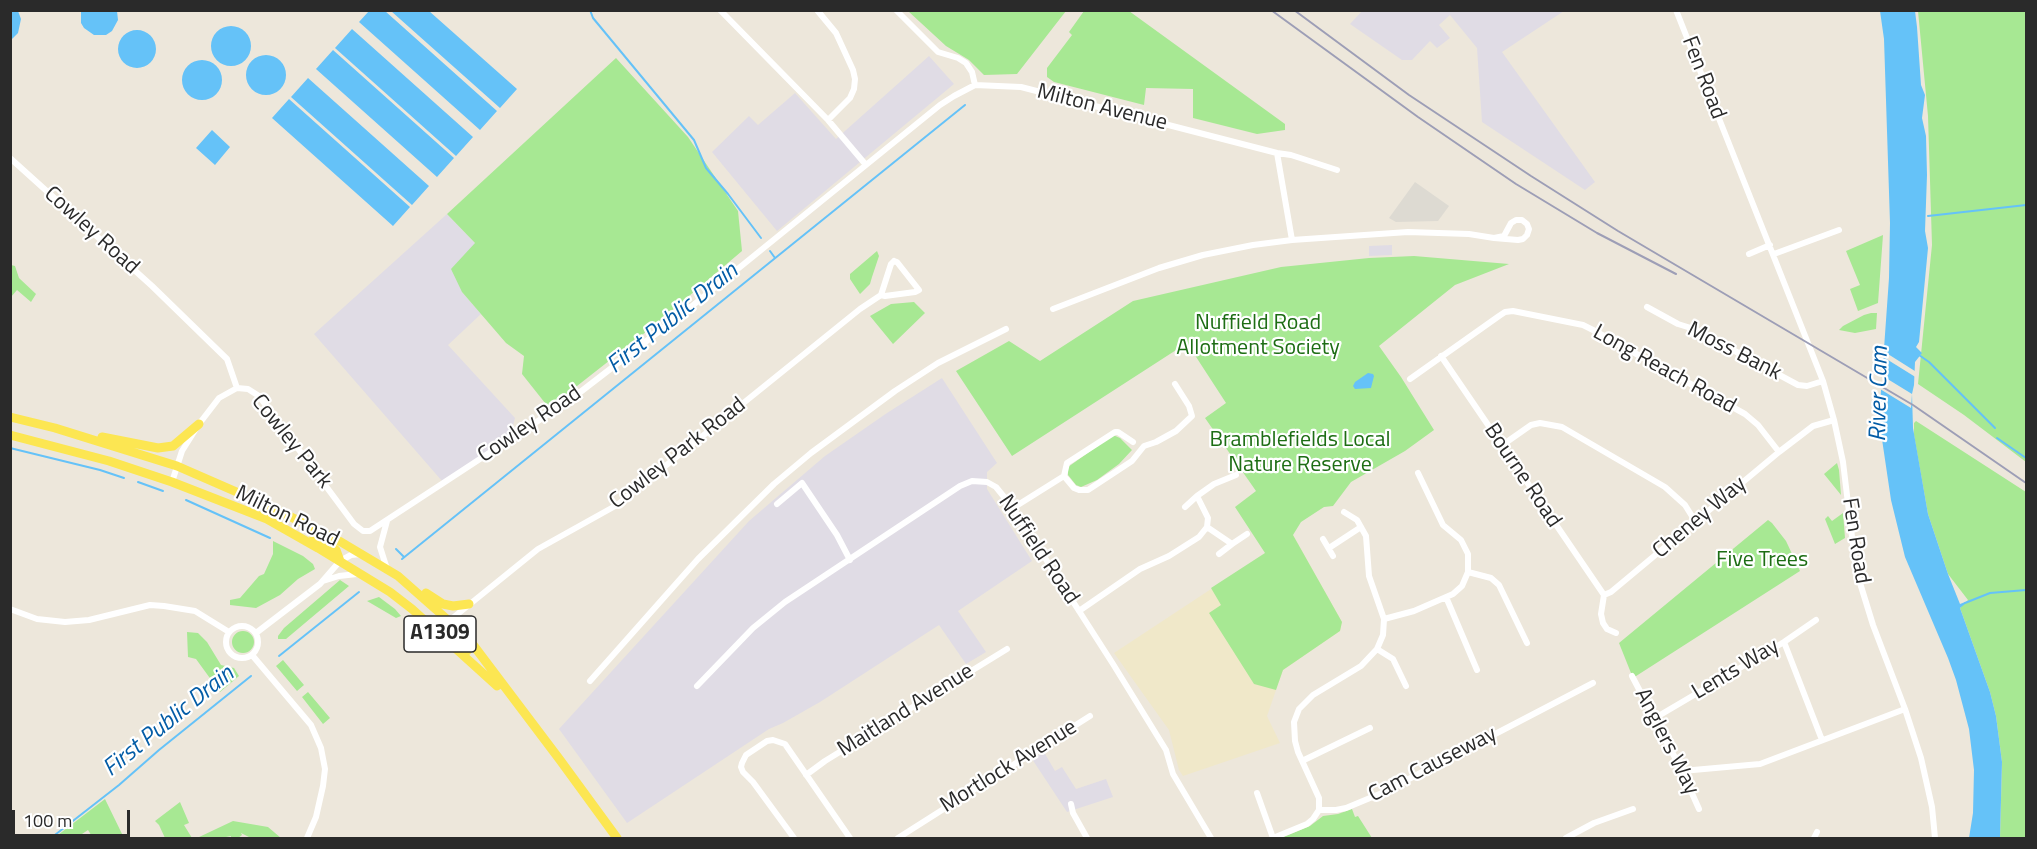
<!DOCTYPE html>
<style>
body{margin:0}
#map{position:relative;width:2037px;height:849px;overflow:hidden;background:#ede7db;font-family:"Titillium Web",sans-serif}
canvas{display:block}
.frame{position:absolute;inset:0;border:12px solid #2a2a2a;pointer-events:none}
.scale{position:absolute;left:12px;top:810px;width:118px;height:27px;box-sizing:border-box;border:3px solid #2a2a2a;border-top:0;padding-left:8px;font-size:18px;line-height:21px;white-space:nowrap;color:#2a2a2a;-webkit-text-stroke:4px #fff;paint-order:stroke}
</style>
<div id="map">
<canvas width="2037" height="849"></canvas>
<div class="frame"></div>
<div class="scale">100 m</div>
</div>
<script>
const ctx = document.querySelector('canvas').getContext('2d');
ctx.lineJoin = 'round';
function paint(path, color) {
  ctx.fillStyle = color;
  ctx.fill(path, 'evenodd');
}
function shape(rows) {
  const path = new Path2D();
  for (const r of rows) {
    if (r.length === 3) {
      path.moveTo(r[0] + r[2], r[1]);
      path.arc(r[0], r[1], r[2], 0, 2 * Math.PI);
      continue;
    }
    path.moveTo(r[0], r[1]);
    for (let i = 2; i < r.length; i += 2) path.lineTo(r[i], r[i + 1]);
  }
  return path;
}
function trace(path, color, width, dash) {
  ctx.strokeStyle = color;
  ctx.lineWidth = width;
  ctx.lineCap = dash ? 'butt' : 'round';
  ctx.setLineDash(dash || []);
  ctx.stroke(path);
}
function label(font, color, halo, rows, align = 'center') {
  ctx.font = font + ' "Titillium Web",sans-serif';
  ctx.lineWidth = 4.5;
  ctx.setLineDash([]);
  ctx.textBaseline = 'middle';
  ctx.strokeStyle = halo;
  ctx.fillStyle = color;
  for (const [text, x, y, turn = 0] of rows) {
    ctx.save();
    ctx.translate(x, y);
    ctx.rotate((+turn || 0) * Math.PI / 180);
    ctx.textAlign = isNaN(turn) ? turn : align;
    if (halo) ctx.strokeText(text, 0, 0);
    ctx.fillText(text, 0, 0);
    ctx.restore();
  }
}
const industrial = shape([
 [1362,11,1564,11,1502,52,1595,182,1585,190,1482,122,1477,48,1450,15,1439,25,1450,38,1437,48,1430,41,1412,60,1402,60,1350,24],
 [929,56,954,84,777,231,712,152,749,116,758,125,795,93,836,139],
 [447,214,475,243,462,292,481,314,448,345,515,418,510,437,442,481,314,334],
 [1392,245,1392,255,1369,256,1369,246],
 [942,378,997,463,987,472,987,489,1032,561,958,611,986,652,966,664,939,625,820,702,783,723,769,729,627,823,559,729,749,521,825,456,887,413],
 [1044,752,1055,771,1062,767,1076,789,1106,779,1113,797,1067,812,1032,759]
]);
const education = shape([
 [1293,535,1342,622,1340,631,1283,670,1267,716,1280,743,1183,776,1179,770,1169,730,1114,653]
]);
const green = shape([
 [908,11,1066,11,1017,74,984,75,969,60,946,46],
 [1084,11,1129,11,1285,124,1285,130,1257,134,1193,118,1193,89,1146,88,1144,105,1054,82,1047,77,1047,68,1072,35,1069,32],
 [1918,11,2026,11,2026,462,1964,415,1918,384,1932,245,1928,116],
 [616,58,688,137,738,211,742,251,656,324,549,408,522,374,524,356,506,343,462,292,451,269,475,243,447,214],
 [1883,235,1878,303,1858,311,1850,289,1860,285,1846,251],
 [877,251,879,256,872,277,870,284,860,294,850,279,850,274],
 [1414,256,1509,264,1455,285,1379,346,1401,377,1434,430,1405,451,1351,482,1333,506,1324,507,1301,522,1293,535,1342,622,1340,631,1283,670,1276,690,1254,684,1209,613,1221,605,1211,588,1265,553,1235,507,1256,491,1205,418,1226,403,1187,343,1012,456,956,371,1009,341,1040,361,1133,301,1281,267,1369,258],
 [11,265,15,266,19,278,36,294,31,302,17,290,11,297],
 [914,302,925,313,893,344,870,316,891,304],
 [1871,313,1877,313,1876,329,1855,333,1839,330,1843,326,1864,315],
 [1916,421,2026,492,2026,838,2000,838,2002,762,1996,716,1990,692,1960,608,1968,600,1948,574,1928,514,1914,435,1914,423],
 [1113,435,1120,438,1132,450,1119,464,1097,480,1081,487,1076,485,1068,475,1068,467],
 [1837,463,1839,470,1841,495,1824,474],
 [1843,513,1845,538,1835,544,1825,519,1828,516,1832,521],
 [1768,520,1772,523,1786,541,1800,571,1633,678,1619,643],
 [273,541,303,556,313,564,315,569,298,579,280,595,256,608,230,605,230,600,240,598,259,576,264,574,273,554],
 [340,580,349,586,286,639,278,639,278,636,284,628],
 [379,597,395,609,401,616,396,618,367,601],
 [243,642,11],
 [187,632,198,633,207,642,221,665,234,668,239,676,220,692,196,659,188,657],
 [283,660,304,685,297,691,276,666],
 [308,692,330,718,323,724,302,697],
 [105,799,124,838,116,838,113,835,93,838,88,830,76,838,54,838],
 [180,802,189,823,184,825,192,838,165,838,159,825,155,821],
 [1352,809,1355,817,1358,816,1372,838,1281,838,1310,826,1323,816,1338,814],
 [233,821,268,827,281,838,251,838,241,833,242,835,238,838,231,838,231,836,221,838,197,838]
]);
const plaza = shape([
 [1415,182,1449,206,1438,221,1396,222,1389,218]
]);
const water = shape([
 [11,10,18,11,21,19,18,33,11,40],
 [81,11,117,11,118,20,112,31,106,35,94,35,84,28,81,23],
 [369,11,385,11,497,111,480,130,359,22],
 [391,11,429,11,517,89,500,108],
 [1880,11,1915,11,1917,27,1921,85,1925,95,1922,118,1926,136,1927,175,1925,231,1928,248,1919,342,1916,347,1922,353,1915,362,1914,385,1912,394,1913,428,1928,514,1948,574,1960,604,1965,602,1965,604,1960,608,1990,692,1996,716,2002,762,2000,838,1969,838,1973,813,1974,770,1969,729,1956,680,1948,658,1905,557,1891,500,1879,419,1889,278,1890,223,1884,39],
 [231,46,20],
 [352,29,473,137,456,156,335,48],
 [137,49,19],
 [333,50,454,158,437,177,316,69],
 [266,75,20],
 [202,80,20],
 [308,78,429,186,412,205,291,97],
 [289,99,410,207,393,226,272,118],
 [212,130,230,147,215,165,196,148],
 [1368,373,1373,374,1374,376,1371,388,1355,389,1353,386,1355,382]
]);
const pier = shape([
 [1880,349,1918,373,1917,378,1880,355],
 [1881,375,1912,394,1911,408,1880,389]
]);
const stream = shape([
 [590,10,593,18,694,140,706,168,728,194,761,238],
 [1928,216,2026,205],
 [770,251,775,258],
 [1919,355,1929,362,1995,428],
 [1997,438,2026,458],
 [10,448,100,470,124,478],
 [138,482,163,491],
 [186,500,270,538],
 [396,549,404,557],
 [402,559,965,105],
 [1965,603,1990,593,2026,590],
 [279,656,359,592],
 [51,838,119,785,159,750,251,676]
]);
const minor = shape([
 [720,10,828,120,866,165],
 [817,10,836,33,853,70,855,79,854,89,850,98,828,120],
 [896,10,938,52,958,58,966,63,972,72,975,85],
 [1676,10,1823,381,1834,420,1843,462,1856,570,1873,625,1905,709,1921,758,1932,807,1935,838],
 [1277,153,1292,240],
 [10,158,152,286,227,359,237,388],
 [1749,254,1770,245],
 [1774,254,1839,230],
 [894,261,897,262,919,290,915,292,885,296,881,295,891,264,894,261],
 [1647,307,1678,324,1694,329,1798,385,1807,386,1823,381],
 [1053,309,1159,268,1203,255,1253,245,1292,240,1408,232,1469,234,1494,238,1518,240,1523,239,1527,235,1529,229,1527,224,1522,220,1516,220,1511,223,1504,236,1494,238],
 [1441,356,1604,595],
 [1410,379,1499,316,1505,312,1513,311,1583,325,1593,330,1745,414,1758,425,1779,452],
 [1501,446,1531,425,1540,423,1562,427,1665,487,1685,505,1695,521],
 [1064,476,1074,488,1079,490,1088,490,1132,461,1144,446,1156,442,1176,431,1192,416,1189,406,1175,384],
 [172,482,182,451,199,424,219,398,237,388,248,389,259,396,354,524,363,531,370,531,570,400,692,306,940,105,954,96,975,85,1021,87,1277,153,1291,155,1337,170],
 [777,504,802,483,837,535,850,560],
 [1185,507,1197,496],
 [1013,508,1064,476,1067,463,1115,432,1118,432,1133,442],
 [387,521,380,547,387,569],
 [1207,527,1232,544,1247,534],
 [1323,539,1333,556],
 [1329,548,1361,527],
 [1219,554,1232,544],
 [1468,572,1491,578,1499,585,1527,643],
 [323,581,339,576,357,574],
 [1604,595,1611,592,1779,452,1813,426,1834,420],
 [1604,595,1601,614,1603,623,1607,629,1616,633],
 [1446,597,1477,670],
 [10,609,37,619,65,622,89,620,150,605,164,606,195,611,229,632],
 [1079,611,1140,569,1169,556,1199,537,1207,527,1208,518,1197,496,1214,484,1236,475],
 [1384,619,1414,611,1453,594,1462,586,1468,572,1468,554,1461,540,1443,525,1418,473],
 [242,642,16],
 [435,629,449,621,538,549,617,505,860,309,881,295],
 [256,633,320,584,340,561,351,555,361,554],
 [1784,642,1822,740],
 [1377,649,1393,659,1406,686],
 [252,655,311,725,321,748,325,769,323,786,316,817,307,838],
 [1632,676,1682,771,1699,809],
 [590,681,698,559,774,484,811,453,895,391,938,363,1006,329],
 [697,686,753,628,785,602,960,486,972,481,987,482,996,487,1013,508,1113,664,1166,750,1173,774,1211,838],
 [1655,718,1784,642,1816,620],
 [1302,761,1370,728],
 [1682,771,1760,764,1905,709],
 [806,775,825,761,1007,649],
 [1257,793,1273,838],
 [1071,804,1073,813,1087,838],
 [1319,810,1336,810,1346,808,1382,793,1593,683],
 [794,838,753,782,743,772,741,767,742,763,746,755,767,741,773,740,785,744,850,838],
 [898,838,1090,716],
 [1273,838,1307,824,1313,819,1319,810,1319,798,1298,752,1295,741,1294,722,1299,709,1313,695,1361,666,1377,649,1383,635,1384,619,1369,576,1366,536,1357,520,1344,512],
 [1566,838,1594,823,1633,809],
 [1814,838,1817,832]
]);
const primary = shape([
 [10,417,55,428,177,466,271,507,341,542,398,576,449,621,474,646,560,760,617,838],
 [10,435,109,461,172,482,267,519,318,548,390,592,412,609,497,686],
 [102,437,158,448,173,446,199,424],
 [313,535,336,550,340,561],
 [426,593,443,604,453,606,469,604],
 [449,621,448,627,450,633,467,651]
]);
const rail = shape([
 [1271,10,1418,117,1516,184,1597,233,1676,274],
 [1294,10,1409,95,1531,176,1618,231,1913,405,2026,483]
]);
const shields = [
 [440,634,72]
];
const shieldNames = [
 ["A1309",440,634]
];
const streetNames = [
 ["Fen Road",1703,78,69],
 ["Milton Avenue",1102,108,14],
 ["Cowley Road",91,231,42],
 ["Moss Bank",1734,352,27],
 ["Long Reach Road",1664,370,29],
 ["Cowley Road",530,425,-34],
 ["Cowley Park",291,442,51],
 ["Cowley Park Road",678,454,-38],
 ["Bourne Road",1522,476,56],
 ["Milton Road",287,517,26],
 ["Cheney Way",1700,518,-40],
 ["Fen Road",1855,541,81],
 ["Nuffield Road",1038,550,56],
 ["Lents Way",1736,670,-31],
 ["Maitland Avenue",906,711,-32],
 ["Anglers Way",1666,742,63],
 ["Cam Causeway",1433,765,-27],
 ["Mortlock Avenue",1009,767,-32]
];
const parkNames = [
 ["Nuffield Road",1258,324],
 ["Allotment Society",1258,349],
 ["Bramblefields Local",1300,441],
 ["Nature Reserve",1300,466],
 ["Five Trees",1762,561]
];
const waterNames = [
 ["First Public Drain",673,319,-39],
 ["River Cam",1880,394,-89],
 ["First Public Drain",169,722,-39]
];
paint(industrial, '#e0dce5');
paint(education, '#f0e8c9');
paint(green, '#a7e893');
paint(plaza, '#dddad2');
paint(water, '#65c2f8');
paint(pier, '#ede7db');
trace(stream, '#65c2f8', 2);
trace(minor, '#fff', 6);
trace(primary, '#fce652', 9);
trace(rail, '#9d9eb6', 2);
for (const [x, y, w] of shields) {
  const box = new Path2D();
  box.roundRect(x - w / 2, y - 18, w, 36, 4.5);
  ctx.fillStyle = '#fff';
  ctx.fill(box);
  trace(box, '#2a2a2a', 1.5);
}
label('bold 21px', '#2a2a2a', null, shieldNames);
label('22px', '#2a2a2a', '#fff', streetNames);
label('22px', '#1d6d14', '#fff', parkNames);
label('italic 24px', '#035ca6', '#fff', waterNames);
</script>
